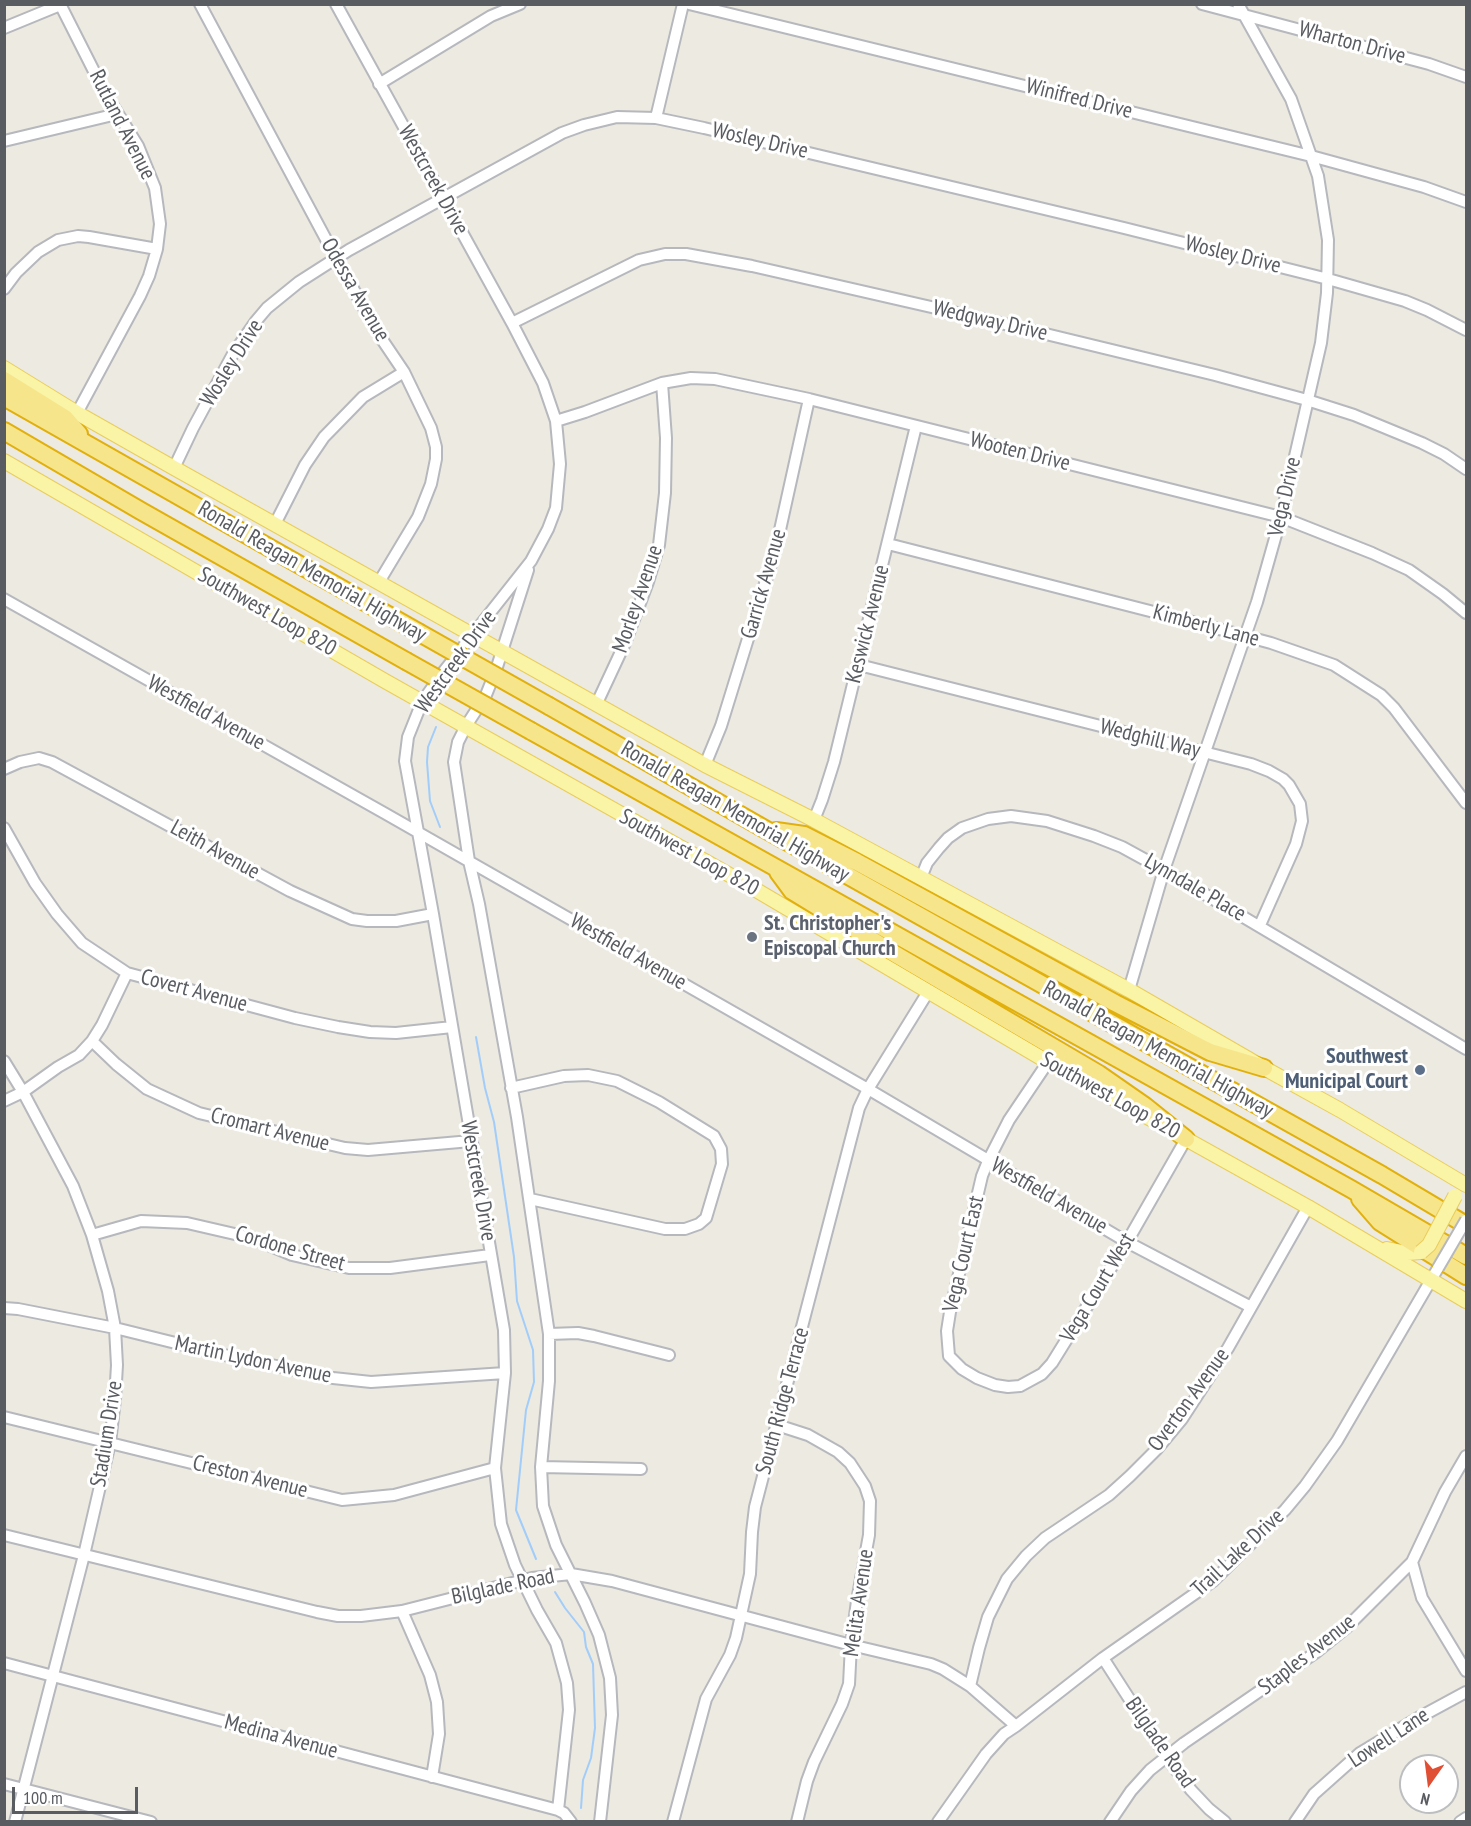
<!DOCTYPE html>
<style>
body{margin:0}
#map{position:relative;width:1471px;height:1826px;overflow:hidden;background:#eceae1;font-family:"PT Sans Narrow",sans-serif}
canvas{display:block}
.frame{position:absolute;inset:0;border:6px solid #595c61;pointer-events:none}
.north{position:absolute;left:1399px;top:1754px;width:60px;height:60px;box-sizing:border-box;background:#fff;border:2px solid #bdbec0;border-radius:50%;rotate:194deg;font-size:16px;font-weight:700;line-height:24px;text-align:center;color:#595c61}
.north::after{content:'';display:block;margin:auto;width:21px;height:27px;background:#e04f33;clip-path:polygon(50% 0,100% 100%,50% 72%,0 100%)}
.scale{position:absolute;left:12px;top:1787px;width:126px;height:27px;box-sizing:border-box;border:3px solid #595c61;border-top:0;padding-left:8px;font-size:18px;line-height:21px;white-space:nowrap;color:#595c61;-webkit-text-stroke:4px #fff;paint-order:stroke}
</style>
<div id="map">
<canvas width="1471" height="1826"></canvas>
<div class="frame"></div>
<div class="north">N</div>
<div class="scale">100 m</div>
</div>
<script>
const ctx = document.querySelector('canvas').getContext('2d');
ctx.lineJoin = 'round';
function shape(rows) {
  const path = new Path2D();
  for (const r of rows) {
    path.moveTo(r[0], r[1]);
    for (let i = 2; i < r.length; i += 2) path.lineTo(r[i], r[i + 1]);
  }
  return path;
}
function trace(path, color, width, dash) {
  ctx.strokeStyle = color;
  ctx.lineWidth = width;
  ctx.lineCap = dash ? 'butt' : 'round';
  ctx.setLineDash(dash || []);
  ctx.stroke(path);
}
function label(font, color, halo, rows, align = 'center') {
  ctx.font = font + ' "PT Sans Narrow",sans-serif';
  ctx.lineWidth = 6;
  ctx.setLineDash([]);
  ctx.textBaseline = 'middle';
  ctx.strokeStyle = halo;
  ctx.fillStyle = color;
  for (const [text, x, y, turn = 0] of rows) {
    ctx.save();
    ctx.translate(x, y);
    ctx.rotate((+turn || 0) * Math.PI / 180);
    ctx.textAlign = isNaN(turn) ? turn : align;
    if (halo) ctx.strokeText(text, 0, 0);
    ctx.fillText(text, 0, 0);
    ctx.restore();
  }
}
const stream = shape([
 [436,727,428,747,427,762,430,801,440,827],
 [476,1037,485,1088,494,1122,514,1257,517,1301,533,1350,534,1382,526,1410,516,1510,536,1559],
 [555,1592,565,1608,584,1632,586,1647,593,1664,595,1728,591,1758,583,1780,581,1808]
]);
const minor = shape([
 [60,4,105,93,138,146,155,188,160,224,157,249,149,276,140,296,77,413],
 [200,4,336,258,379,335,404,372,431,428,436,447,436,459,431,484,418,517,379,582],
 [336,4,512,323,543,383,556,421,560,464,556,508,548,529,531,561,444,671,422,702,408,737,405,761,433,914,504,1330,505,1373,495,1468,501,1524,515,1565,537,1610,556,1643,567,1683,569,1710,558,1810],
 [689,4,1311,156,1424,187,1466,202],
 [1202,4,1429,64,1466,77],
 [4,28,60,5],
 [379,84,491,16,520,4],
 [656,118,683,4],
 [4,141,117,114],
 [4,289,16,273,38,252,58,240,78,236,89,237,157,249],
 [512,323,639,260,665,254,686,254,752,266,988,320,1215,375,1307,400,1354,415,1422,443,1444,454,1466,469],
 [556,421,585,412,662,383,691,378,715,379,809,399,1281,517,1372,553,1409,570,1443,594,1466,613],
 [174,468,193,428,233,354,256,321,267,308,299,282,349,250,562,133,584,125,617,117,656,118,704,128,1124,228,1328,279,1405,301,1427,310,1466,330],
 [275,524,305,465,324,437,363,397,404,372],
 [888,544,1189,621,1271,643,1334,665,1381,695,1394,708,1466,803],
 [528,570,496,670,486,695,466,726,458,742,454,762,469,861,479,904,517,1117,549,1334,549,1381,541,1467,543,1506,556,1545,585,1603,599,1635,610,1678,612,1715,600,1822],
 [4,599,386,814,868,1089,1127,1242,1251,1307],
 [859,665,1251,764,1269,771,1283,779,1289,785,1300,804,1302,821,1296,844,1260,925],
 [597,703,625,643,648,582,659,545,665,493,666,438,662,383],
 [705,765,721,726,776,548,809,399],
 [4,769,20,762,39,758,52,762,290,891,352,919,367,921,396,921,433,914],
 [814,820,822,800,834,762,916,426],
 [4,828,35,883,57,914,82,943,127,973,295,1018,338,1027,370,1032,396,1033,452,1027],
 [921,878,927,863,939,848,948,838,962,828,988,819,1011,816,1047,821,1094,836,1122,847,1164,870,1466,1049],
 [1129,990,1164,870,1257,602,1281,517,1321,343,1327,293,1328,240,1318,176,1291,99,1238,4],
 [92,1041,116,1064,147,1089,199,1113,298,1137,345,1148,368,1150,471,1141],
 [4,1061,23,1092,73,1186,92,1235,108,1291,115,1328,117,1365,115,1399,110,1443,84,1555,15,1822],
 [1048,1062,1009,1120,988,1161,982,1176,950,1312,947,1331,949,1356,962,1369,977,1378,995,1385,1008,1387,1020,1386,1042,1374,1052,1363,1127,1242,1186,1139],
 [511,1088,564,1076,588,1075,617,1081,659,1102,714,1136,721,1149,722,1164,706,1218,699,1224,685,1229,665,1229,530,1199],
 [4,1101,23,1092,58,1067,79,1055,92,1041,102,1025,127,973],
 [92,1235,141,1221,187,1223,252,1238,292,1255,349,1268,390,1268,490,1255],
 [4,1308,18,1309,115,1328,224,1355,333,1378,371,1382,505,1373],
 [549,1334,578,1333,594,1336,669,1355],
 [4,1417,342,1500,394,1495,495,1468],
 [777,1425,808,1435,838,1452,850,1463,865,1486,870,1501,869,1535,857,1601,851,1645,849,1684,842,1704,814,1762,807,1781,797,1822],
 [541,1467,641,1469],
 [4,1535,317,1612,338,1616,361,1616,402,1611,532,1578,571,1574,612,1581,851,1645,931,1664,943,1669,970,1686,1016,1726],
 [1412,1562,1422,1598,1466,1671],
 [402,1611,430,1675,437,1702,439,1734,432,1777],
 [1103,1658,1166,1756,1191,1790,1209,1809,1225,1822],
 [4,1663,558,1810,564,1813,571,1822],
 [970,1686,979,1648,988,1617,1007,1579,1026,1556,1045,1538,1109,1495,1130,1476,1157,1449,1182,1419,1228,1348,1308,1207],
 [4,1784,151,1822],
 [673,1822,706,1699,730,1655,736,1638,750,1574,752,1532,755,1507,859,1108,868,1089,928,992],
 [938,1822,986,1754,1004,1734,1016,1726,1103,1658,1213,1581,1285,1510,1305,1486,1337,1441,1438,1268],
 [1110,1822,1131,1791,1150,1770,1184,1743,1315,1653,1347,1627,1412,1562,1445,1492,1466,1456],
 [1295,1822,1314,1794,1360,1753,1418,1718,1466,1692],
 [1460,1822,1466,1818]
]);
const major = shape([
 [4,368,77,413,174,468,705,765,814,820,1129,990,1264,1068,1340,1110,1466,1185],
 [4,461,385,681,751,887,1048,1062,1158,1123],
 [1177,1134,1308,1207,1466,1301],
 [1387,1249,1407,1253,1421,1252]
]);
const highway = shape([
 [4,380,65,418,79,434],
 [4,397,418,632],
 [4,431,141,511,406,661],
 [549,706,763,828,1382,1175,1466,1225],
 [531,731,1351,1189,1466,1256],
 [776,831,804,835,857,862,1115,1003,1210,1052,1264,1068],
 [778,872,792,891,895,954,1099,1074,1145,1106,1186,1139],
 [1360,1199,1380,1222,1466,1276]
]);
const minorBridge = shape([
 [1438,1268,1466,1220]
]);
const majorBridge = shape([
 [1421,1252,1429,1245,1455,1196]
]);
const highwayBridge = shape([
 [418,632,549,706],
 [406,661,531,731]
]);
const markers = [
 [752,937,6,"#6b7280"],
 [1420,1070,6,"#5c6f8a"]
];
const streetNames = [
 ["Wharton Drive",1352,43,15],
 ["Winifred Drive",1079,99,14],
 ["Rutland Avenue",122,125,63],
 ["Wosley Drive",760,141,13],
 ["Westcreek Drive",433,180,61],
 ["Wosley Drive",1233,255,14],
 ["Odessa Avenue",355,290,60],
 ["Wedgway Drive",990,321,13],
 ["Wosley Drive",232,363,-58],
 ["Wooten Drive",1020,452,14],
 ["Vega Drive",1285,497,-77],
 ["Ronald Reagan Memorial Highway",312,572,30],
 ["Garrick Avenue",764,584,-74],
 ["Morley Avenue",638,599,-71],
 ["Southwest Loop 820",267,612,30],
 ["Keswick Avenue",868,624,-76],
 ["Kimberly Lane",1206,626,15],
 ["Westcreek Drive",456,662,-54],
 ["Westfield Avenue",206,713,29],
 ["Wedghill Way",1150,739,14],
 ["Ronald Reagan Memorial Highway",735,812,30],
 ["Leith Avenue",215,850,29],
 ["Southwest Loop 820",689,853,29],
 ["Lynndale Place",1195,888,30],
 ["Westfield Avenue",628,952,30],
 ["Covert Avenue",194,991,15],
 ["Ronald Reagan Memorial Highway",1158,1050,29],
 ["Southwest Loop 820",1110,1096,29],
 ["Cromart Avenue",270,1130,14],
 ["Westcreek Drive",478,1181,80],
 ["Westfield Avenue",1049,1196,30],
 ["Cordone Street",290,1249,16],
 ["Vega Court East",964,1254,-77],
 ["Vega Court West",1098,1288,-59],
 ["Martin Lydon Avenue",253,1360,12],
 ["Overton Avenue",1189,1400,-54],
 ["South Ridge Terrace",783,1401,-75],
 ["Stadium Drive",107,1434,-81],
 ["Creston Avenue",250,1477,14],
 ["Trail Lake Drive",1238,1553,-43],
 ["Bilglade Road",503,1587,-12],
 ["Melita Avenue",859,1603,-82],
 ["Staples Avenue",1307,1655,-38],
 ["Medina Avenue",281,1737,15],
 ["Lowell Lane",1389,1738,-33],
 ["Bilglade Road",1160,1743,55]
];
const worshipNames = [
 ["St. Christopher's",764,924],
 ["Episcopal Church",764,949]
];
const serviceNames = [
 ["Southwest",1408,1057],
 ["Municipal Court",1408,1082]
];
trace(stream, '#a2cdfa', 2);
trace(minor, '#b6b8bd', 14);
trace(major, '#e9cd5c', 16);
trace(highway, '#e1b00c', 20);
trace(minor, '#fff', 10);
trace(major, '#faf4a7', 14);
trace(highway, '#f7e58c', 16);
trace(minorBridge, '#b6b8bd', 14, []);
trace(majorBridge, '#e9cd5c', 16, []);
trace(highwayBridge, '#e1b00c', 20, []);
trace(minorBridge, '#fff', 10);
trace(majorBridge, '#faf4a7', 14);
trace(highwayBridge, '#f7e58c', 16);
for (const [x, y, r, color] of markers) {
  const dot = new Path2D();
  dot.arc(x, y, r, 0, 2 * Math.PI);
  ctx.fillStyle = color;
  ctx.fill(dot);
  trace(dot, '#fff', 2);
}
label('22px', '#595c61', '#fff', streetNames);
label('bold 22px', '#5b616d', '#fff', worshipNames, 'left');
label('bold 22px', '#4e5e75', '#fff', serviceNames, 'right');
</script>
